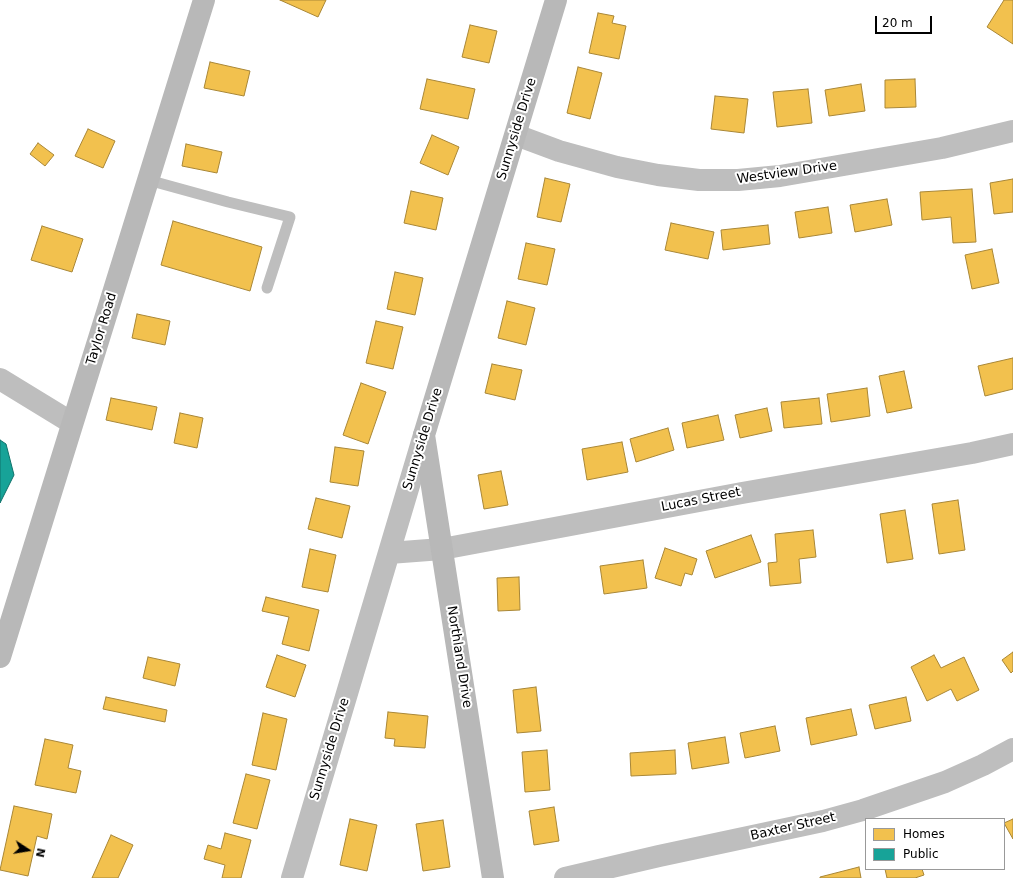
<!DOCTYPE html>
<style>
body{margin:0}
#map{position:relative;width:1013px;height:878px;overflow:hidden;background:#fff;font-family:"DejaVu Sans",sans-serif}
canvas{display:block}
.legend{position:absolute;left:865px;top:818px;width:140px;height:52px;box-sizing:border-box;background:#fff;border:1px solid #999;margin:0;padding:5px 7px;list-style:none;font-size:12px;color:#000}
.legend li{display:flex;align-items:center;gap:8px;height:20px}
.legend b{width:20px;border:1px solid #999}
.north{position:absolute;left:8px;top:830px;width:40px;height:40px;-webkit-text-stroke:3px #fff;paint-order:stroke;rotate:102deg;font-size:11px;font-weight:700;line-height:16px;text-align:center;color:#000}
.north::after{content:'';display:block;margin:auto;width:14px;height:18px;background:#000;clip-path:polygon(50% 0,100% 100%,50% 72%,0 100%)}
.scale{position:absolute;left:875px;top:16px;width:57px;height:18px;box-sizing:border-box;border:2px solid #000;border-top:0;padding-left:5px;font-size:12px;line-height:14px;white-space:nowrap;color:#000;-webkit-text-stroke:3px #fff;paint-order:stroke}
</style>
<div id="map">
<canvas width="1013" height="878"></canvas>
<ul class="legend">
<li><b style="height:11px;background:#f2c14e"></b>Homes</li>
<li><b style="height:11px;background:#17a398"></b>Public</li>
</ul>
<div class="north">N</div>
<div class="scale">20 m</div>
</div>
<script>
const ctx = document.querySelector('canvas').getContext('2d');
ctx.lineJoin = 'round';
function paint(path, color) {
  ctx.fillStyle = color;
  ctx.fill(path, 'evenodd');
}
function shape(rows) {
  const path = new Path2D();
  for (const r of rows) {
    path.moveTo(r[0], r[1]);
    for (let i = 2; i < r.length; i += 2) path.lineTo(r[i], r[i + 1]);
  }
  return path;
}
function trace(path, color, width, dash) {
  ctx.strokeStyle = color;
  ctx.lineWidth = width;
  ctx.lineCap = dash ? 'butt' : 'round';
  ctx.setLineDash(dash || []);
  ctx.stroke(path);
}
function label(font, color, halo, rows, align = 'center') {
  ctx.font = font + ' "DejaVu Sans",sans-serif';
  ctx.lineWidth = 4;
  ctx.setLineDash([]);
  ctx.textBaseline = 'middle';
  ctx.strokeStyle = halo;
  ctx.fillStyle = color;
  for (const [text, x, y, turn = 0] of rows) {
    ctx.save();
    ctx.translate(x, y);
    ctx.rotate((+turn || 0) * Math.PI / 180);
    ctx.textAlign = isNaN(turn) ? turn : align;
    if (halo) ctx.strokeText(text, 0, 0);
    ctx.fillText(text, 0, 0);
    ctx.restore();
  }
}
const homes = shape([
 [280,0,326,0,318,17,280,0],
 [1004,0,1013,0,1013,44,987,27,1004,0],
 [598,13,614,16,612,23,626,26,619,59,589,53,598,13],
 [470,25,497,31,489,63,462,57,470,25],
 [210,62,250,71,244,96,204,88,210,62],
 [578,67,602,73,590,119,567,113,578,67],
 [427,79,475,89,468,119,420,109,427,79],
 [915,79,916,107,885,108,885,80,915,79],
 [861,84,865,111,829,116,825,90,861,84],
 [808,89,812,123,777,127,773,92,808,89],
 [715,96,748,99,744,133,711,129,715,96],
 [88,129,115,141,103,168,75,156,88,129],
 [432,135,459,147,448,175,420,163,432,135],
 [38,143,54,155,45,166,30,154,38,143],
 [186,144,222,152,217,173,182,166,186,144],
 [545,178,570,184,561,222,537,217,545,178],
 [1013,179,1013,212,994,214,990,183,1013,179],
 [972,189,976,242,953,243,951,217,922,220,920,192,972,189],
 [411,191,443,198,436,230,404,223,411,191],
 [887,199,892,225,855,232,850,205,887,199],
 [828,207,832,233,799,238,795,212,828,207],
 [173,221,262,247,250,291,161,265,173,221],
 [671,223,714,232,708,259,665,250,671,223],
 [768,225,770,244,723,250,721,230,768,225],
 [42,226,83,239,72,272,31,260,42,226],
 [526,243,555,249,547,285,518,279,526,243],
 [992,249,999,283,972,289,965,255,992,249],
 [395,272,423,278,415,315,387,309,395,272],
 [507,301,535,308,526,345,498,338,507,301],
 [137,314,170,321,165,345,132,338,137,314],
 [376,321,403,327,393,369,366,363,376,321],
 [1013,358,1013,389,985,396,978,366,1013,358],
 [492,364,522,370,515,400,485,393,492,364],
 [904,371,912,408,887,413,879,376,904,371],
 [361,383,386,392,368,444,343,435,361,383],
 [867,388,870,416,831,422,827,394,867,388],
 [111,398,157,407,152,430,106,420,111,398],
 [819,398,822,424,784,428,781,402,819,398],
 [767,408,772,431,740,438,735,415,767,408],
 [180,413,203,418,197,448,174,443,180,413],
 [718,415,724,440,687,448,682,423,718,415],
 [668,428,674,450,636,462,630,439,668,428],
 [622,442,628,472,587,480,582,449,622,442],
 [335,447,364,451,358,486,330,482,335,447],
 [501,471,508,505,484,509,478,475,501,471],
 [316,498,350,506,342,538,308,529,316,498],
 [958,500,965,550,939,554,932,504,958,500],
 [905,510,913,559,887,563,880,514,905,510],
 [813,530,816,557,799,559,801,583,770,586,768,563,777,562,775,534,813,530],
 [751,535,761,562,715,578,706,551,751,535],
 [665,548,697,559,692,575,685,573,681,586,655,578,665,548],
 [310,549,336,555,328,592,302,587,310,549],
 [643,560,647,588,604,594,600,566,643,560],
 [519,577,520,610,498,611,497,578,519,577],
 [266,597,319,610,309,651,282,644,289,617,262,611,266,597],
 [1013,652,1013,671,1011,673,1002,660,1013,652],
 [277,655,306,665,295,697,266,687,277,655],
 [934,655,941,668,964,657,979,690,957,701,951,689,927,701,911,667,934,655],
 [148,657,180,664,175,686,143,678,148,657],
 [536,687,541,731,517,733,513,690,536,687],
 [106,697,167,710,165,722,103,709,106,697],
 [906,697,911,721,875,729,869,705,906,697],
 [851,709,857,735,811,745,806,718,851,709],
 [388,712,428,716,425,748,394,746,395,739,385,738,388,712],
 [263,713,287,719,276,770,252,765,263,713],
 [775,726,780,751,745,758,740,733,775,726],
 [725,737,729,763,692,769,688,743,725,737],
 [45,739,73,745,68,768,81,771,76,793,35,785,45,739],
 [547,750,550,790,525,792,522,752,547,750],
 [675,750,676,774,631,776,630,753,675,750],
 [246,774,270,780,257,829,233,823,246,774],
 [14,806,52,814,47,839,37,836,28,876,0,870,14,806],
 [554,807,559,841,534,845,529,811,554,807],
 [350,819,377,825,367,871,340,865,350,819],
 [1013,819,1013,839,1004,823,1013,819],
 [443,820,450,867,423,871,416,824,443,820],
 [225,833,251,840,241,878,222,878,225,865,204,859,208,845,221,849,225,833],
 [111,835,133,845,118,878,92,878,111,835],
 [859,867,861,878,820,878,820,877,859,867],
 [885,869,922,869,924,875,915,878,887,878,885,869]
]);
const public = shape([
 [0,440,6,444,14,475,0,503,0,440]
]);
const lane = shape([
 [148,180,228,202,290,217,267,288]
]);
const street = shape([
 [516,135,559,151,617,167,658,175,699,180,738,180,780,176,942,148,1013,131],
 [0,379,72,423],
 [389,553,442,549,742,493,972,453,1013,444],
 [292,878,424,435],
 [565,878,659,856,823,821,863,810,945,782,983,765,1013,749]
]);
const secondary = shape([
 [0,657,204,0],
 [493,878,424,435,556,0]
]);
const streetNames = [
 ["Sunnyside Drive",517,129,-73],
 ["Westview Drive",787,173,-8],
 ["Taylor Road",102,329,-73],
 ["Sunnyside Drive",423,439,-73],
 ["Lucas Street",701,500,-11],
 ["Northland Drive",459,657,81],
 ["Sunnyside Drive",330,749,-73],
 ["Baxter Street",793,827,-13]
];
paint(homes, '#f2c14e');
trace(homes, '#a98737', 1);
paint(public, '#17a398');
trace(public, '#10726a', 1);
trace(lane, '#bebebe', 11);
trace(street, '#bebebe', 22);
trace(secondary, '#b8b8b8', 22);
label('13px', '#000', '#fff', streetNames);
</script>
